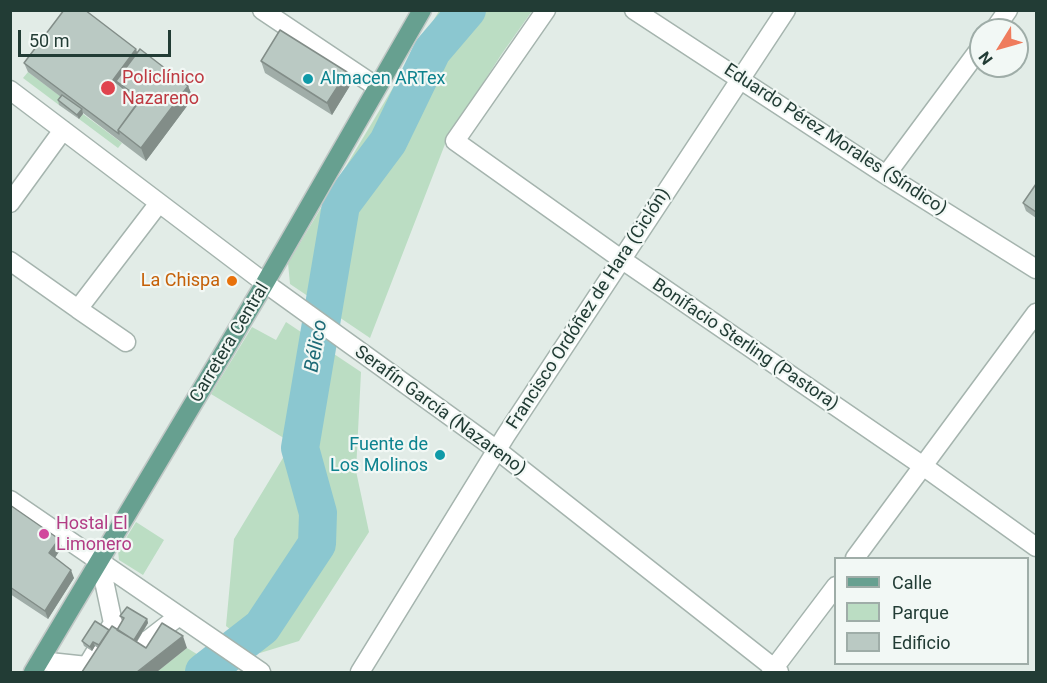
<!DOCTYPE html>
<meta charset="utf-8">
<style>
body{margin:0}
#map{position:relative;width:1047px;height:683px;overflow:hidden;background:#e2ece7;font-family:Roboto,sans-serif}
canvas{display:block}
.frame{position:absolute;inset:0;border:12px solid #223c35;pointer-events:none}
.legend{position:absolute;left:834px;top:557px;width:195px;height:108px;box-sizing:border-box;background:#f2f8f5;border:2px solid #9fada8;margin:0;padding:8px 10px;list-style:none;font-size:18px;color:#223c35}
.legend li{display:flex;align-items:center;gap:12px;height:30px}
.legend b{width:30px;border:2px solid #9fada8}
.north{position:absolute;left:969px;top:18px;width:60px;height:60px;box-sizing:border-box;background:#f2f8f5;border:2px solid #9fada8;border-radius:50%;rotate:233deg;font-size:16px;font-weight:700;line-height:24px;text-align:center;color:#223c35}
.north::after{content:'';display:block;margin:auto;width:21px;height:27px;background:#ef7c5d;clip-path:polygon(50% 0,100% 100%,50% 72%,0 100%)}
.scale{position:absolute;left:18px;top:30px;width:153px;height:27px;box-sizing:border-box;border:3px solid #223c35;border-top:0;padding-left:8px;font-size:18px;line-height:21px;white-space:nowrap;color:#223c35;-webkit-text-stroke:4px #f2f8f5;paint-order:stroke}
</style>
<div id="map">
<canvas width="1047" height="683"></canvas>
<div class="frame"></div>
<ul class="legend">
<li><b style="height:8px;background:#67a090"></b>Calle</li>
<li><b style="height:16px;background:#bbddc3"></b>Parque</li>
<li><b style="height:16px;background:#bac9c3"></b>Edificio</li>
</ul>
<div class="north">N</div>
<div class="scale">50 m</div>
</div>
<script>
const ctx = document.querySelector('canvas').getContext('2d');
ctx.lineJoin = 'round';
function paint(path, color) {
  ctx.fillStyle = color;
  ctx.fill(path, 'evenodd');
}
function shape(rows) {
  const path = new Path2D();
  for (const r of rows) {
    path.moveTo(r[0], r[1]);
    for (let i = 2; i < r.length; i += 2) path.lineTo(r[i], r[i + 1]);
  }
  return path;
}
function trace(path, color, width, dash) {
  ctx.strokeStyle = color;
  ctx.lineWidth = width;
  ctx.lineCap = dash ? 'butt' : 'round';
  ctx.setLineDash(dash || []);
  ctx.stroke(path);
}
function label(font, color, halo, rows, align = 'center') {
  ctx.font = font + ' Roboto,sans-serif';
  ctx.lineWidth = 4.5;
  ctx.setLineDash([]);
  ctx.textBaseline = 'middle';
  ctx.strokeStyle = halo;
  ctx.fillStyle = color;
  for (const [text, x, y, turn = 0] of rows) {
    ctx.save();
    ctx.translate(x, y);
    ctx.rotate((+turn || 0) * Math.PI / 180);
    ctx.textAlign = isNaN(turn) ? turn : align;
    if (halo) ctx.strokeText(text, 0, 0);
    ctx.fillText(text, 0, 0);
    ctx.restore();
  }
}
const green = shape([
 [439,11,532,11,501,55,447,139,370,338,290,284,288,263],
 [28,72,64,99,59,105,23,78],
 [83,114,122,143,118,148,79,119],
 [286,322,361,372,356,471,369,532,299,641,260,653,226,626,234,539,292,443,211,394,252,327,276,340],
 [136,522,164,540,143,575,119,560,118,551],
 [187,648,226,672,157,672]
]);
const river = shape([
 [204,672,262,627,317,544,318,513,300,448,341,205,388,142,432,51,467,10]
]);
const minor = shape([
 [262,10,377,87],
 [546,10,455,141,621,259,923,466,1036,547],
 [634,10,886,175,1036,269],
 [994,30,1008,10],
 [10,90,265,283,497,450,779,672],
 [886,175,981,47],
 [10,203,63,130],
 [10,261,78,309,159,203],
 [78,309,126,342],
 [10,500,261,672],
 [855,558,1036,313],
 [100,562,113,623],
 [40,661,87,666,113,623,144,643,179,616],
 [360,672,506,435,786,10],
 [771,672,836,586]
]);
const major = shape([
 [33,672,265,283,422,10]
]);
const wall = shape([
 [137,52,188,86,193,98,146,161,83,113,79,119,59,105,58,100,61,97,28,72,24,63],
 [261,61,351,84,332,115,265,73],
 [1036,185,1036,218,1026,211,1023,203],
 [10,505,62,547,55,558,74,578,48,619,10,594],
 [120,616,147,619,148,623,137,642,146,648,187,648,98,648,95,646,92,651,84,646,82,641,109,630,117,630,122,621]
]);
const shadedWall = shape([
 [136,49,139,58,116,81,118,86,113,80],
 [347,72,351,84,332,115,327,103],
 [188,86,193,98,146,161,141,148],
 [82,109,83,114,79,119,77,115],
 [59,539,62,547,52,562,49,553],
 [71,570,74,578,48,619,45,611],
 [147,619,148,623,132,649,131,644],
 [183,636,187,648,157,672,137,672],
 [93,642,95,646,92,651,90,647]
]);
const building = shape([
 [64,10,85,10,136,49,113,80,139,101,118,130,119,134,24,63,64,10],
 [280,30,347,72,327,103,261,61,280,30],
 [140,49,188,86,141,148,118,130,141,99,116,81,140,49],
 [62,95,82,109,77,115,58,100,62,95],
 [1036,184,1036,212,1023,203,1036,184],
 [10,505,59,539,49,553,71,570,45,611,10,587,10,505],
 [127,607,147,619,134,640,117,630,124,618,120,616,127,607],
 [95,621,109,630,99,645,93,642,90,647,82,641,95,621],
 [162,623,183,636,137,672,82,672,112,626,146,648,162,623]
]);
const markers = [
 [308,79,6,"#0f9aa8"],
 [108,88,8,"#e0444e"],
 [232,281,6,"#e8710a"],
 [440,455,6,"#0f9aa8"],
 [44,534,6,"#d1479c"]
];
const healthNames = [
 ["Policlínico",122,78],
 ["Nazareno",122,99]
];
const cultureNames = [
 ["Almacen ARTex",320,79],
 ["Fuente de",428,445,"right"],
 ["Los Molinos",428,466,"right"]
];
const streetNames = [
 ["Eduardo Pérez Morales (Síndico)",835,140,33],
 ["Francisco Ordóñez de Hara (Ciclón)",589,309,-57],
 ["Carretera Central",230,343,-59],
 ["Bonifacio Sterling (Pastora)",745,345,34],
 ["Serafín García (Nazareno)",440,411,36]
];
const foodNames = [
 ["La Chispa",220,281]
];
const hotelNames = [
 ["Hostal El",56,524],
 ["Limonero",56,545]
];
const waterNames = [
 ["Bélico",317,346,-80]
];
paint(green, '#bbddc3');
trace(river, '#8bc7d0', 38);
trace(minor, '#a5b4ae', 21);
trace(major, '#c1c8c6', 21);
trace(minor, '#fff', 18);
trace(major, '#67a090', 18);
paint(wall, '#a0ada8');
paint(shadedWall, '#828d88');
paint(building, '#bac9c3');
trace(building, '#828d88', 1.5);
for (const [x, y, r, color] of markers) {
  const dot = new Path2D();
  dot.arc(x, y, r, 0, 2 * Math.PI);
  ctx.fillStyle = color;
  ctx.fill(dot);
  trace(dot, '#f2f8f5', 2);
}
label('18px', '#be3a42', '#f2f8f5', healthNames, 'left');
label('18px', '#0d838f', '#f2f8f5', cultureNames, 'left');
label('18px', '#223c35', '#f2f8f5', streetNames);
label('18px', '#c56008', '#f2f8f5', foodNames, 'right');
label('18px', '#b23c85', '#f2f8f5', hotelNames, 'left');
label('italic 20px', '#1e6b77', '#f2f8f5', waterNames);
</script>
